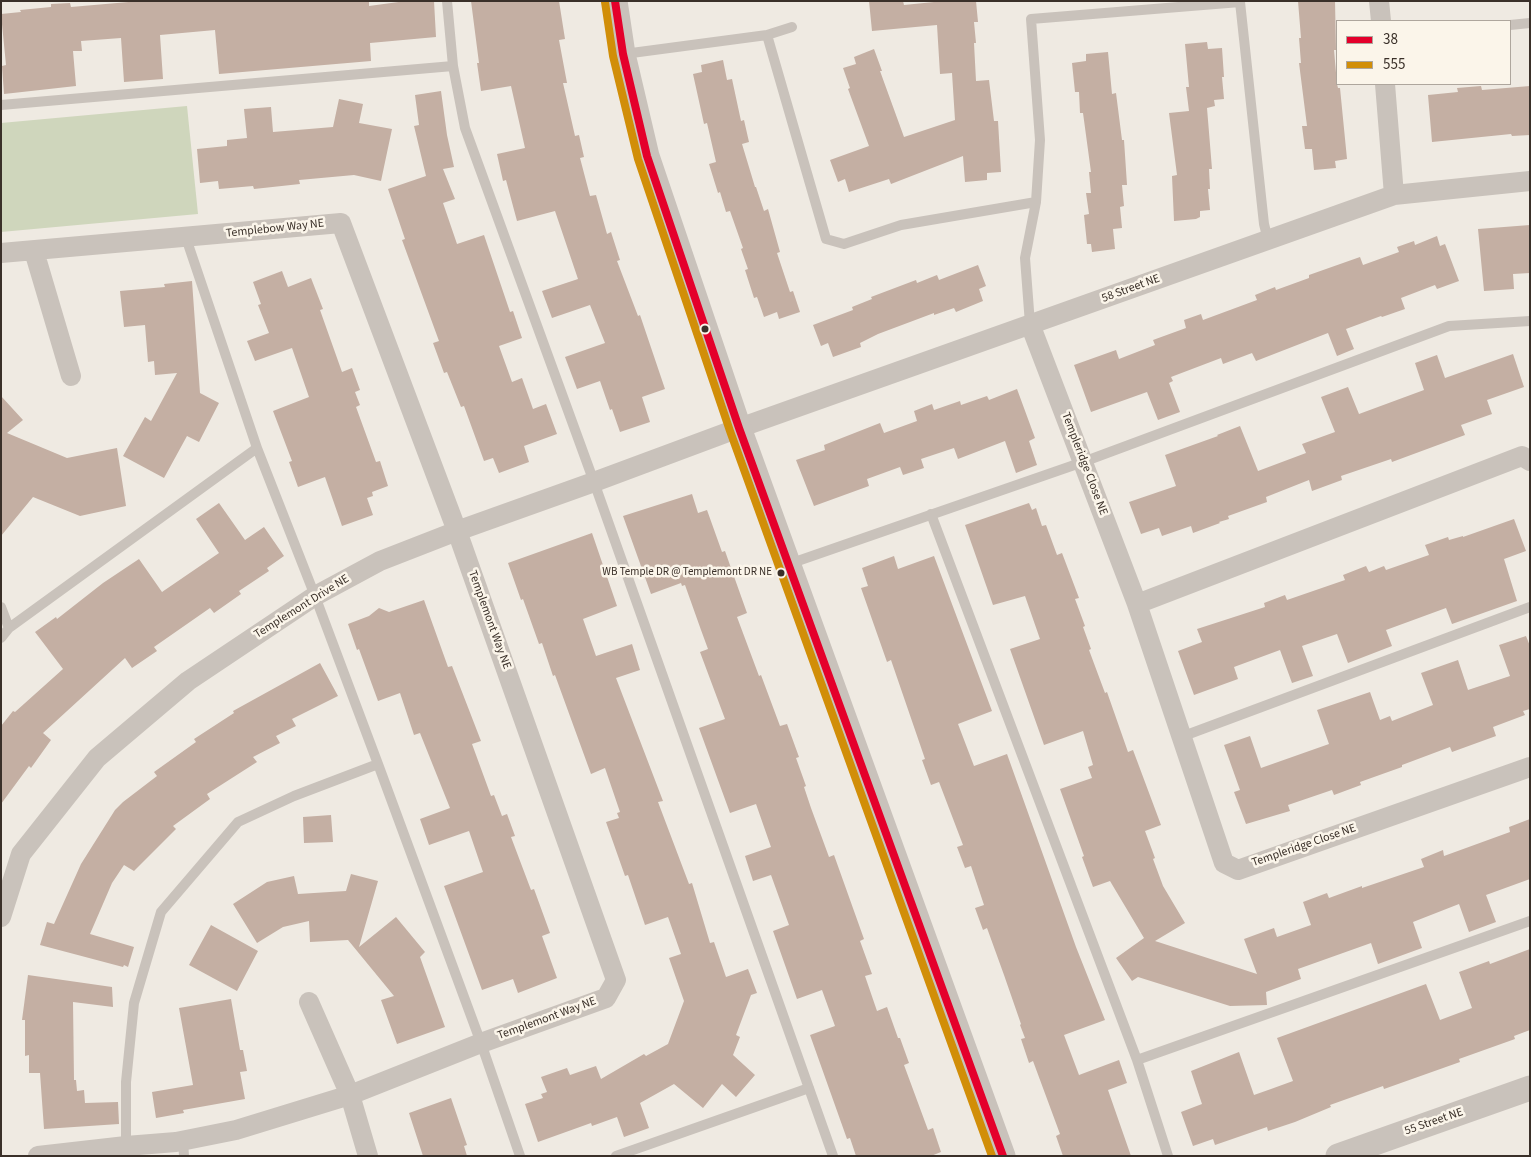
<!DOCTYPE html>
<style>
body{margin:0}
#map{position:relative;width:1531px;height:1157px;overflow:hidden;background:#efeae2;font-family:"Source Sans 3",sans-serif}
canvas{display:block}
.frame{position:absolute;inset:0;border:2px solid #3a3029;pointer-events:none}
.legend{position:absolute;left:1336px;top:20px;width:175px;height:65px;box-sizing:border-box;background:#fbf5ea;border:1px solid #aea69d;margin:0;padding:6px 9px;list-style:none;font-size:15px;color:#3a3029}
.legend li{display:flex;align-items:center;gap:10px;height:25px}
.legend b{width:25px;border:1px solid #aea69d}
</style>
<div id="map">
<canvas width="1531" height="1157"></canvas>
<div class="frame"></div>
<ul class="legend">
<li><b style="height:6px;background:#e4002b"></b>38</li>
<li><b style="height:6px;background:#d18e08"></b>555</li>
</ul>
</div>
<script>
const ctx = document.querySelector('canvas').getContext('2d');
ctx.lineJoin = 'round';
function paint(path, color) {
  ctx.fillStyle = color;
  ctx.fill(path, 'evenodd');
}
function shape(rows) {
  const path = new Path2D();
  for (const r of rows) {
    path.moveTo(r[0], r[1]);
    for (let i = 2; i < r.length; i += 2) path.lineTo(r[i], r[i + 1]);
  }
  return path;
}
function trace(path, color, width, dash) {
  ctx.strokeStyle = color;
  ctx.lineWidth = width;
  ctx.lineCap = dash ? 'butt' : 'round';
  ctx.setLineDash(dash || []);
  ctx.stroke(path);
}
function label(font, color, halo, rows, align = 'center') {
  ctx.font = font + ' "Source Sans 3",sans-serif';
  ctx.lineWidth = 5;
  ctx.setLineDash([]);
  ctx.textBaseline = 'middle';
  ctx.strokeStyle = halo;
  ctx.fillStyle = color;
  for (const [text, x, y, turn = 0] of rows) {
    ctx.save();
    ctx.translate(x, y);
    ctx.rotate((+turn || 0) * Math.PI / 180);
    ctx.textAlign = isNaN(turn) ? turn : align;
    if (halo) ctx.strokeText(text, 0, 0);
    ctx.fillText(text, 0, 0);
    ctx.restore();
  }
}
const green = shape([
 [187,106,198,214,1,232,1,123]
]);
const building = shape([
 [140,1,369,1,369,6,406,1,434,1,436,37,370,43,371,61,219,74,215,30,160,35,163,79,124,82,121,38,81,41,82,51,73,51,76,86,4,94,2,66,6,65,1,14,21,12,20,10,51,7,51,4,70,3,71,7],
 [471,1,559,1,565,39,559,40,567,83,563,83,575,136,579,135,584,157,580,158,590,196,596,195,607,234,611,232,620,260,617,261,638,316,640,315,665,389,642,397,650,422,620,432,612,409,610,410,600,381,577,389,565,357,605,343,590,305,552,318,542,291,578,279,555,211,517,221,506,180,503,181,497,154,525,148,511,86,481,91,477,63,479,63],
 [869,1,903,1,904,5,944,1,976,1,978,22,974,22,976,43,974,43,976,81,989,80,994,121,998,121,1001,172,987,173,987,180,965,182,963,156,891,184,889,179,849,192,845,179,838,182,830,160,869,146,848,89,850,88,843,68,856,64,854,57,874,49,882,71,880,71,904,137,955,120,952,73,940,74,937,25,872,31],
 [1298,1,1335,1,1336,50,1334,50,1337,84,1338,88,1340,88,1347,159,1335,161,1336,168,1314,170,1312,149,1305,149,1302,126,1307,126,1299,63,1301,63,1299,38,1301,38],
 [1207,42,1208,49,1222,48,1224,77,1222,77,1224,99,1214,100,1215,106,1207,108,1212,169,1209,169,1210,189,1208,189,1210,210,1200,211,1200,217,1196,219,1174,221,1172,176,1177,175,1169,113,1189,111,1186,87,1189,87,1185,44],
 [1108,52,1112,94,1116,93,1122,140,1124,140,1127,185,1122,185,1124,206,1120,207,1122,228,1113,229,1115,249,1092,252,1091,244,1087,244,1084,215,1089,214,1086,193,1091,193,1089,172,1091,172,1083,113,1080,113,1079,92,1075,92,1072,63,1086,61,1086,54],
 [723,60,727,80,732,79,741,121,744,120,749,142,742,144,755,187,756,187,764,211,768,209,780,252,777,253,790,292,793,291,800,312,779,319,777,312,764,317,757,297,754,298,745,270,748,269,741,249,743,248,730,211,726,212,720,192,718,193,709,164,716,162,707,123,704,124,693,74,702,72,701,65],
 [1481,86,1482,90,1530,86,1530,135,1512,136,1511,134,1432,142,1428,95,1458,92,1457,88],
 [441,91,447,135,454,167,443,169,455,199,443,203,457,244,484,235,510,312,513,311,522,338,499,346,512,382,522,378,533,409,546,404,557,434,524,446,529,462,499,473,493,458,484,461,464,406,461,407,447,372,444,373,433,343,439,341,402,240,405,239,388,189,426,176,414,126,419,125,415,95],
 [339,99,363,104,359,123,392,129,381,181,354,175,299,180,300,184,254,189,253,186,219,189,218,181,200,183,197,149,227,146,227,140,247,138,244,109,271,107,273,132,333,127],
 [1530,225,1530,273,1513,274,1514,289,1484,291,1478,229],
 [1437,236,1440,246,1445,244,1459,281,1437,289,1435,285,1401,298,1405,309,1382,317,1381,316,1346,329,1354,349,1337,356,1328,333,1256,361,1252,353,1223,364,1221,358,1171,377,1173,381,1169,383,1180,412,1158,420,1147,392,1091,412,1074,365,1116,350,1119,359,1155,345,1153,340,1186,328,1184,320,1201,314,1203,320,1257,300,1255,295,1275,287,1276,290,1309,278,1309,275,1360,257,1363,265,1399,252,1397,247,1414,241,1415,245],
 [978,265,986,286,979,289,983,301,956,312,954,308,934,315,934,313,878,334,860,343,861,347,833,357,828,343,821,346,813,325,853,310,852,307,872,299,871,297,916,280,917,283,937,275,939,280],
 [282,271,288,287,311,278,323,309,320,310,342,372,352,368,360,390,355,392,360,405,356,407,376,462,380,461,388,486,372,492,373,496,367,498,373,515,342,526,325,477,298,487,289,462,292,461,273,411,309,397,292,348,255,361,247,341,269,333,258,305,261,304,253,282],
 [192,281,200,393,219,403,199,442,187,436,164,478,123,456,145,417,151,421,177,373,155,375,154,361,148,362,145,325,124,327,120,291,165,287,164,284],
 [1513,354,1524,387,1487,400,1492,414,1461,425,1465,435,1392,462,1391,459,1341,476,1342,480,1312,491,1309,480,1266,497,1267,502,1228,516,1229,519,1219,522,1220,523,1193,533,1191,526,1162,536,1159,528,1141,534,1129,502,1176,486,1165,455,1218,436,1217,435,1240,426,1258,471,1306,453,1302,444,1335,432,1321,397,1348,387,1359,414,1424,390,1415,363,1437,355,1445,378],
 [1017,389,1035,438,1029,441,1037,465,1016,473,1005,441,958,459,954,448,921,459,924,468,903,475,900,467,867,479,869,486,814,506,796,460,825,450,824,445,880,423,884,433,917,421,914,411,932,404,934,410,960,401,961,405,987,396,989,400],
 [1,396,23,420,7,433,67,458,117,448,126,506,80,516,33,497,1,536],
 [692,494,698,513,707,510,722,552,725,551,731,568,747,613,737,617,759,676,761,675,780,726,787,724,799,757,796,758,806,786,804,787,811,808,829,857,834,855,864,939,860,941,872,974,865,976,877,1011,887,1007,898,1038,900,1038,909,1063,904,1065,928,1130,933,1128,941,1152,931,1156,856,1156,850,1138,847,1139,810,1035,835,1026,822,990,797,999,773,931,789,925,771,875,753,881,745,856,771,847,756,804,730,813,699,728,725,719,700,652,708,649,701,630,685,585,682,586,681,583,651,594,623,516],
 [219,503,245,540,264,527,284,556,267,568,269,571,239,591,241,594,214,613,210,608,154,647,157,651,132,668,125,658,43,733,51,740,31,768,29,766,1,804,1,726,13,711,15,712,63,669,35,632,56,617,57,619,103,583,139,559,162,592,219,553,196,519],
 [1029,503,1032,510,1036,508,1042,526,1046,525,1057,555,1062,553,1079,598,1075,599,1085,626,1083,627,1091,649,1089,650,1105,693,1107,692,1128,752,1133,750,1161,825,1145,831,1155,858,1153,859,1163,886,1185,923,1155,941,1257,974,1244,939,1274,928,1277,937,1311,925,1303,902,1327,893,1329,898,1362,886,1362,888,1424,867,1421,859,1443,850,1444,856,1510,832,1509,827,1530,819,1530,879,1486,895,1496,922,1469,932,1459,904,1413,922,1422,948,1378,964,1371,943,1298,969,1301,979,1266,992,1267,1005,1230,1006,1138,977,1132,981,1116,958,1144,938,1110,881,1093,887,1082,857,1084,856,1060,789,1092,778,1088,767,1093,765,1083,731,1044,745,1010,649,1040,639,1025,596,993,605,965,525],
 [1514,519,1526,551,1504,559,1517,601,1452,624,1446,608,1386,630,1392,646,1348,663,1337,634,1302,646,1313,676,1292,683,1280,650,1234,667,1238,679,1194,695,1178,651,1202,642,1197,629,1265,607,1264,603,1285,595,1287,600,1345,580,1343,575,1366,566,1369,572,1384,566,1386,570,1429,555,1425,545,1448,537,1449,540,1463,536,1463,537],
 [592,533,617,606,583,619,596,656,632,644,640,670,616,678,663,801,658,802,689,884,692,883,710,943,714,942,726,977,748,969,757,993,751,995,736,1035,740,1037,733,1055,755,1075,736,1097,722,1084,703,1108,674,1084,640,1103,649,1128,624,1137,617,1117,592,1126,591,1123,538,1142,525,1104,543,1098,541,1094,547,1092,541,1077,567,1068,570,1075,596,1066,601,1079,644,1054,646,1056,668,1044,684,1001,669,958,681,954,668,917,645,925,628,875,625,876,606,822,619,818,617,813,620,812,605,768,591,774,555,675,553,676,542,643,539,644,523,599,521,600,508,563],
 [894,556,898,569,934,556,992,711,958,724,974,766,1007,754,1076,947,1105,1020,1064,1035,1079,1075,1119,1060,1127,1083,1108,1090,1131,1156,1063,1156,1056,1136,1060,1134,1033,1061,1029,1063,1021,1039,1025,1038,1020,1025,1021,1024,1004,975,987,928,983,930,975,908,984,905,971,866,965,868,957,847,963,845,939,782,931,785,922,760,925,759,891,660,887,662,861,588,868,586,862,568],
 [424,600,448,667,452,666,481,741,472,744,491,796,494,795,502,816,507,814,515,836,511,837,531,890,534,889,550,933,542,936,557,978,518,993,513,979,482,990,444,886,483,872,469,831,429,845,420,819,450,808,420,733,414,735,400,693,378,701,359,649,357,650,348,624,369,616,379,608,389,612],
 [1526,636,1530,646,1530,709,1523,711,1525,715,1493,727,1496,736,1452,752,1450,747,1402,765,1402,767,1360,782,1361,785,1334,795,1332,790,1288,805,1290,811,1246,824,1234,792,1240,790,1224,745,1250,736,1261,768,1329,744,1317,710,1370,692,1380,720,1390,716,1392,721,1433,705,1421,673,1458,660,1468,690,1510,676,1499,645],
 [320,663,338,696,292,719,296,726,276,736,280,743,253,757,257,762,207,794,210,799,173,826,176,829,134,871,124,865,112,883,90,934,134,947,128,967,124,965,123,967,40,945,47,922,54,924,81,864,115,810,123,802,157,776,154,772,196,742,194,739,234,713,233,711],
 [331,815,333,842,304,843,303,817],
 [351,874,378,881,359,947,396,917,425,952,420,957,445,1027,397,1044,381,1000,394,996,348,940,310,942,309,921,283,927,257,943,233,904,267,882,294,876,298,894,346,891],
 [211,925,258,951,237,991,189,965],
 [1530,949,1530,1030,1514,1036,1515,1039,1459,1059,1460,1062,1384,1089,1383,1086,1330,1105,1331,1107,1295,1122,1268,1131,1267,1127,1215,1145,1213,1139,1193,1146,1181,1112,1202,1104,1191,1071,1239,1052,1254,1095,1271,1089,1293,1081,1277,1038,1426,984,1440,1020,1472,1008,1459,972,1489,961,1490,964],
 [28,975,112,987,113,1007,73,1002,74,1080,76,1080,77,1091,84,1090,85,1103,118,1102,119,1124,44,1129,40,1073,29,1073,29,1055,25,1056,25,1020,22,1020],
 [231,999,240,1050,243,1050,247,1071,240,1072,245,1099,183,1110,184,1113,156,1118,152,1092,193,1085,179,1008],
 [451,1098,467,1145,464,1146,467,1156,423,1156,409,1113]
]);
const service = shape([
 [447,1,453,66,465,128,594,482,833,1156],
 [1510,25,1530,23],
 [767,35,826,239,844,244,901,225,1036,202],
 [624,54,767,35,792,27],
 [1,105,453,66],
 [186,238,257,448],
 [1030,324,1025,258,1036,202,1040,140,1031,19,1240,2,1264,224,1268,240],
 [931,514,1137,1060,1530,921],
 [789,564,1083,462,1449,326,1530,321],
 [1,607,9,628],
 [1,638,9,628,257,448,315,596,378,764,481,1043,520,1156],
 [1181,737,1530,607],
 [1137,1060,1168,1156],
 [183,1141,184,1156],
 [126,1146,126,1082,134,1003,161,912,238,822,294,796,378,764],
 [616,1156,809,1088]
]);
const minor = shape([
 [1379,1,1381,21],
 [1385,84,1394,195],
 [34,251,71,376],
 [1,253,341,223,457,531,616,980,606,998,481,1043,350,1095,236,1130,176,1142,126,1146,38,1156],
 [1030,324,1137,604,1224,863,1238,870,1530,767],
 [1137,604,1522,456,1530,461],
 [1,917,21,854,97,758,188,681,315,596,380,561,457,531,594,482,739,428,1394,195,1530,181],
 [309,1002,350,1095,368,1156]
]);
const tertiary = shape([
 [615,1,623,54,647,156,739,428,1003,1156],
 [1338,1156,1530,1088]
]);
const bus1 = shape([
 [615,1,623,54,647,156,739,428,1003,1156]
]);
const bus2 = shape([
 [605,2,613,56,638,159,730,431,992,1156]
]);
const markers = [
 [705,329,4.5,"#3a3029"],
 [781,573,4.5,"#3a3029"]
];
const busNames = [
 ["WB Temple DR @ Templemont DR NE",772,573]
];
const streetNames = [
 ["Templebow Way NE",275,229,-6],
 ["58 Street NE",1131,289,-20],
 ["Templeridge Close NE",1084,464,69],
 ["Templemont Drive NE",302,607,-32],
 ["Templemont Way NE",489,620,70],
 ["Templeridge Close NE",1304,846,-19],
 ["Templemont Way NE",547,1019,-20],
 ["55 Street NE",1434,1122,-19]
];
paint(green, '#cfd6bc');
paint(building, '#c4afa3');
trace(service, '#c9c2bb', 10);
trace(minor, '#c9c2bb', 20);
trace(tertiary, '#c9c2bb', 25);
trace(bus1, '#e4002b', 8);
trace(bus2, '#d18e08', 8);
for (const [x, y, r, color] of markers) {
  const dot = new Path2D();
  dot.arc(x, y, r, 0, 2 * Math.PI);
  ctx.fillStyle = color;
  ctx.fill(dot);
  trace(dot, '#fbf5ea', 2);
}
label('11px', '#3a3029', '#fbf5ea', busNames, 'right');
label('12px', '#3a3029', '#fbf5ea', streetNames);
</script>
